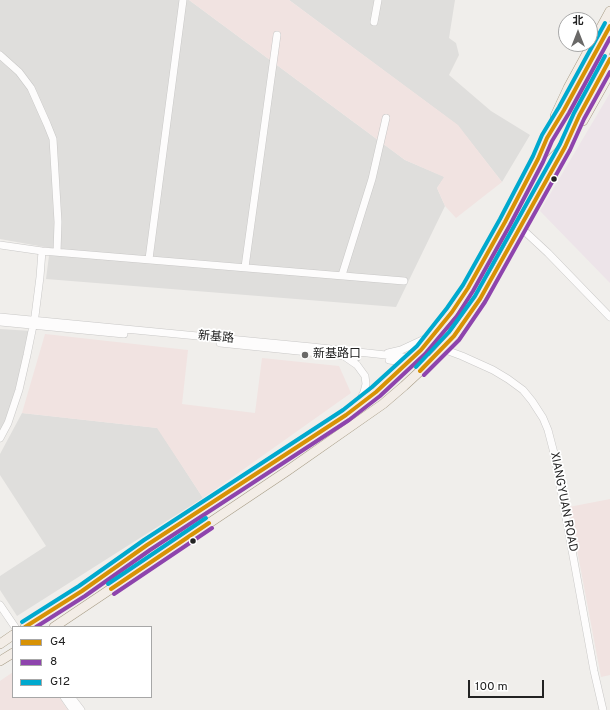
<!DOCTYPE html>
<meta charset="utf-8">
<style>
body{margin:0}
#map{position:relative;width:610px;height:710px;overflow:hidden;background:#f0eeeb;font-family:Overpass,"Noto Sans SC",sans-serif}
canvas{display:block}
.legend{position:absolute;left:12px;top:626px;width:140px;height:72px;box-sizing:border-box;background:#fff;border:1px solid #a7a7a7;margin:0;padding:5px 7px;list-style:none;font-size:12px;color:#222}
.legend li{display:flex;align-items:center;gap:8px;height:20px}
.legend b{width:20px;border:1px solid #a7a7a7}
.north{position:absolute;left:558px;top:12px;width:40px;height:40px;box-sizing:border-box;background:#fff;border:1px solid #a7a7a7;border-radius:50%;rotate:0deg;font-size:11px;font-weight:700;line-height:16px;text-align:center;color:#222}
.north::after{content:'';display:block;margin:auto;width:14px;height:18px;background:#6a6968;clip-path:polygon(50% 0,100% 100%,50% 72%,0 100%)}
.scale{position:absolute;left:468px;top:680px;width:76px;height:18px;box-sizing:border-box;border:2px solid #222;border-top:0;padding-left:5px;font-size:12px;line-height:14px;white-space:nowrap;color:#222;-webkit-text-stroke:3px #fff;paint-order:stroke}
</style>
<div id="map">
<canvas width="610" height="710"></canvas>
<ul class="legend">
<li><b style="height:5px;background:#d79205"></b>G4</li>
<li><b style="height:5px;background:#8e44ad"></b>8</li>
<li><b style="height:5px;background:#00a9ce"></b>G12</li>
</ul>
<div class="north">北</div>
<div class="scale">100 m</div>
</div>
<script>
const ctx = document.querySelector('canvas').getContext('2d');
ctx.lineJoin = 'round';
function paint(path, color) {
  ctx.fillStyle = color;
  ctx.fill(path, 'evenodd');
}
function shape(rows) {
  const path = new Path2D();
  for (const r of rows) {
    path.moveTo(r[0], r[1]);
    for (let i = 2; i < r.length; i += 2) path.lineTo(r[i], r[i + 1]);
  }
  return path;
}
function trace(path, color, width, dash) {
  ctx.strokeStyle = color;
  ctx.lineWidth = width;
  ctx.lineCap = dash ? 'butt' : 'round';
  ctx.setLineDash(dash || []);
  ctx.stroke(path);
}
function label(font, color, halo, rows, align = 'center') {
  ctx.font = font + ' Overpass,"Noto Sans SC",sans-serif';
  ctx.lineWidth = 3.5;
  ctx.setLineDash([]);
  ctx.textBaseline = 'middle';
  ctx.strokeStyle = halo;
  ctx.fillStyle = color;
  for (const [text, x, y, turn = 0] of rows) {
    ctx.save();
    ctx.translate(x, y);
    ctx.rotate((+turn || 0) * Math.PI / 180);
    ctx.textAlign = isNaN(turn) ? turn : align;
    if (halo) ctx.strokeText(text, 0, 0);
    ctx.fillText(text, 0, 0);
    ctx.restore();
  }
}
const residential = shape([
 [0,0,189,0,405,160,445,177,437,188,445,206,396,307,46,279,50,248,0,239],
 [289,0,455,0,449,38,456,43,459,55,449,75,491,111,530,135,502,182,457,125],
 [0,329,32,331,27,355,0,438],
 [22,413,158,428,203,498,17,616,0,590,0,576,46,546,0,475,0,454]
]);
const commercial = shape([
 [189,0,289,0,458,125,502,182,456,218,445,206,437,188,444,177,405,160],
 [45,334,188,350,182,404,255,413,262,358,339,366,351,393,203,498,157,428,22,413],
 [610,499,610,675,601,677,569,507],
 [13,672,13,697,59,697,68,710,0,710,0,681]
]);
const industrial = shape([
 [610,93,610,283,540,211]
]);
const minor = shape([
 [374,22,378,0],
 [0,55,19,72,31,88,47,124,53,139,58,222,57,252],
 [520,227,548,253,610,317],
 [0,245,42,251,404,281],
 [149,259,183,0],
 [245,267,277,35],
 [342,275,372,179,386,118],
 [0,317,312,347,432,360],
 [0,322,124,334],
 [220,343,357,357],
 [443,349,462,356,493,370,508,379,523,390,532,401,543,418,548,430,555,457,594,671,603,710],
 [388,353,401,350,429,337],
 [344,356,357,365,365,376,366,384,364,392,357,406],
 [389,360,427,365],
 [0,438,8,423,19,390,27,355,35,316,40,277,42,251],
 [0,605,15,627],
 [64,697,73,710],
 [71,697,81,710]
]);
const major = shape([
 [555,116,568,88,610,11],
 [583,121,610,73],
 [542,155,554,143,567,122,610,43],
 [25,627,82,591,147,545,346,415,376,392,421,350,452,312,468,288,505,222,538,159,547,138,564,110,610,26],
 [54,627,287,471,383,404,404,386,432,360,454,336,467,318,496,272,565,147,579,116,610,59],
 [0,644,13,635],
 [0,661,13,653]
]);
const bus1 = shape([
 [420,371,454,336,480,299,565,147,579,116,610,59],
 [111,589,209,523],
 [25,627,82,591,147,545,346,415,376,392,421,350,452,312,468,288,505,222,538,159,547,138,564,110,610,26]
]);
const bus2 = shape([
 [424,375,459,340,485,302,570,150,584,119,610,72],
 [114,594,212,528],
 [36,627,85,596,150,550,349,420,380,396,425,354,457,316,473,291,510,225,543,162,552,141,569,113,610,38]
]);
const bus3 = shape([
 [416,367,449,332,475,296,560,144,574,113,605,56],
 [108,584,206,518],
 [22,622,79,586,144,540,343,410,372,387,417,346,447,308,463,285,500,219,533,156,542,135,559,107,605,23]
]);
const markers = [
 [554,179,3.5,"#222"],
 [305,355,4,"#6a6968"],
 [193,541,3.5,"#222"]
];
const streetNames = [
 ["新基路",216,338,5],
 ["XIANGYUAN ROAD",563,502,79]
];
const poiNames = [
 ["新基路口",313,355]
];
paint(residential, '#dfdedc');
paint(commercial, '#f1e3e1');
paint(industrial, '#ede4e9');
trace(minor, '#c9c8c7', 8);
trace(major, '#a79c86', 10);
trace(minor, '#fdfcfc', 7);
trace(major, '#f3ede7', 9);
trace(bus1, '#d79205', 4);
trace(bus2, '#8e44ad', 4);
trace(bus3, '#00a9ce', 4);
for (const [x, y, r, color] of markers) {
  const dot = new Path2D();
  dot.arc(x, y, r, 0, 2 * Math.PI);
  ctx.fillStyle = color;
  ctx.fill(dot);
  trace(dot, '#fff', 1.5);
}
label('12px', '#222', '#fff', streetNames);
label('12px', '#222', '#fff', poiNames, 'left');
</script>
